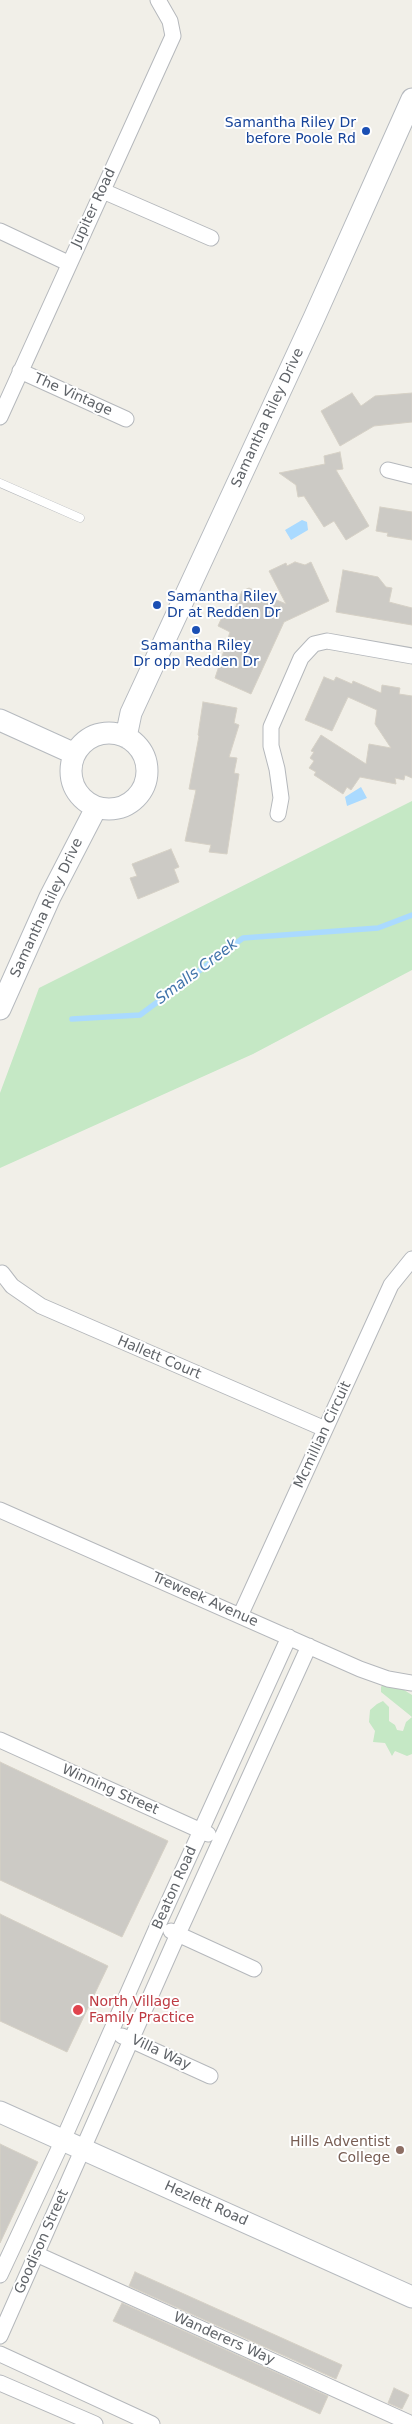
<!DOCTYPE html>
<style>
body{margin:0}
canvas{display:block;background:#f1efe8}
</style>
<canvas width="412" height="2424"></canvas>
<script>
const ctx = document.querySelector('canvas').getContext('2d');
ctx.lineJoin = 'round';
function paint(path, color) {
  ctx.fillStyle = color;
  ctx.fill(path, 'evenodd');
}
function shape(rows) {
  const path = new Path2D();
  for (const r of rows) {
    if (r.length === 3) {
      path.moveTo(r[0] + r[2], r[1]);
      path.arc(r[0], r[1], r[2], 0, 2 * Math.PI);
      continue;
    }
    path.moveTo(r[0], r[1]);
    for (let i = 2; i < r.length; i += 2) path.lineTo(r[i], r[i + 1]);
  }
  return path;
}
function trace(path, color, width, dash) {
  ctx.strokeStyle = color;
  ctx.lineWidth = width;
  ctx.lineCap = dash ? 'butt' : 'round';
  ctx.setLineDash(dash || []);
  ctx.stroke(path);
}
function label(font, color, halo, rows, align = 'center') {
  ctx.font = font + ' "DejaVu Sans",sans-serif';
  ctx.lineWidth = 4;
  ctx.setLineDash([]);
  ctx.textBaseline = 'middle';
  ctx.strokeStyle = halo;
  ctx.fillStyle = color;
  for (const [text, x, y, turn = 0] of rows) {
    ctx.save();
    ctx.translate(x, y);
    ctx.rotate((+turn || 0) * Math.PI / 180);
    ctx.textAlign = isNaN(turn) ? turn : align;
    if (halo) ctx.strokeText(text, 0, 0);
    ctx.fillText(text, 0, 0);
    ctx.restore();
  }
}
const green = shape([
 [412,801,412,970,253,1054,0,1168,0,1093,39,988],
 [384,1682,393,1683,412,1695,412,1754,407,1756,395,1751,392,1756,385,1743,373,1742,375,1731,369,1722,370,1710,377,1704,383,1701,389,1707,389,1721,395,1725,397,1730,403,1731,406,1722,412,1717,381,1692,381,1687]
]);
const water = shape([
 [302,520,307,522,308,530,291,540,285,530],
 [361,787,367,798,347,806,345,797]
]);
const stream = shape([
 [72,1019,140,1015,243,938,378,928,412,915]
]);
const building = shape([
 [352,393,361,406,375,396,412,393,412,422,374,426,340,446,321,411,352,393],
 [340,452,343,469,336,470,369,526,346,540,334,521,324,527,304,496,298,497,296,485,279,473,325,464,324,456,340,452],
 [380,507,412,512,412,540,387,536,388,533,376,531,380,507],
 [295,562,305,565,311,562,329,601,284,622,251,694,215,678,230,632,218,626,226,608,234,611,242,591,249,588,286,604,269,571,286,563,287,566,295,562],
 [343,570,378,577,386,587,392,588,389,602,412,608,412,625,336,612,343,570],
 [324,677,334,681,336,677,352,684,353,681,381,693,382,685,400,688,399,694,412,696,412,778,405,775,404,780,395,778,396,784,360,777,351,790,347,787,343,794,314,775,316,772,309,768,314,761,310,758,314,752,311,751,321,735,366,764,369,744,391,748,375,724,377,710,348,697,332,731,305,720,324,677],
 [203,702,237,708,234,723,239,725,229,757,237,758,234,773,239,774,227,854,209,852,211,845,185,841,196,790,189,789,199,736,198,735,203,702],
 [171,849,179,867,174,869,179,882,138,899,130,878,137,876,132,864,171,849],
 [0,1762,168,1841,122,1937,0,1880,0,1762],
 [0,1914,108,1966,67,2052,0,2021,0,1914],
 [0,2144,38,2162,0,2243,0,2144],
 [135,2272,342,2365,336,2379,129,2286,135,2272],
 [122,2303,328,2396,320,2414,113,2321,122,2303],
 [394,2388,409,2395,402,2409,388,2403,394,2388]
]);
const lane = shape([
 [0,483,80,518]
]);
const street = shape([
 [103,191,211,238],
 [0,231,68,263],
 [20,371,126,419],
 [0,417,173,36,170,21,158,0],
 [388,470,412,476],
 [278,814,281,798,277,769,271,746,271,727,301,658,314,644,327,641,412,656],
 [2,1273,12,1286,41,1306,325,1429],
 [0,1510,360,1669,388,1679,412,1683],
 [240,1616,391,1285,412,1259],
 [0,1740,208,1834],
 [171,1931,254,1969],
 [122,2036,210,2076],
 [36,2254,412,2424],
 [0,2275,63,2140,158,1925,289,1637],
 [0,2336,178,1934,309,1646],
 [0,2354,152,2424],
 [0,2383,95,2424]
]);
const secondary = shape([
 [0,720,75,754],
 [109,771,38],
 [126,737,131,713,314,318,412,99],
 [0,1009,50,897,96,808],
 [0,2112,412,2297]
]);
const markers = [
 [366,131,5,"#1a4fb4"],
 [157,605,5,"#1a4fb4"],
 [196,630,5,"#1a4fb4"],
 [78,2010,6,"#e0444e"],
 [400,2150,5,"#8d6e63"]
];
const transitNames = [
 ["Samantha Riley Dr",356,123],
 ["before Poole Rd",356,139],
 ["Samantha Riley",167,597,"left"],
 ["Dr at Redden Dr",167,613,"left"],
 ["Samantha Riley",196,646,"center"],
 ["Dr opp Redden Dr",196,662,"center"]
];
const streetNames = [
 ["Jupiter Road",94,208,-65],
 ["The Vintage",73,395,24],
 ["Samantha Riley Drive",268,418,-65],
 ["Samantha Riley Drive",47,908,-65],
 ["Hallett Court",159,1358,23],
 ["Mcmillian Circuit",323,1435,-65],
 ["Treweek Avenue",205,1600,24],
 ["Winning Street",110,1790,24],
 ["Beaton Road",175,1888,-66],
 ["Villa Way",161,2053,25],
 ["Hezlett Road",206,2204,24],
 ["Goodison Street",42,2242,-66],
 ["Wanderers Way",224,2339,24]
];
const healthNames = [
 ["North Village",89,2002],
 ["Family Practice",89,2018]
];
const educationNames = [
 ["Hills Adventist",390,2142],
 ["College",390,2158]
];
const waterNames = [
 ["Smalls Creek",197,972,-37]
];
paint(green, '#c5e8c5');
paint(water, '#aadaff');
trace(stream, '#aadaff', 5.5);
paint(building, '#cccac5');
trace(building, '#d6d1c6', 1);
trace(lane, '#b5b8bc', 9);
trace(street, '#b5b8bc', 17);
trace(secondary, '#b6babf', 23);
trace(lane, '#fff', 8);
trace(street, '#fff', 15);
trace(secondary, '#fff', 21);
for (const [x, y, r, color] of markers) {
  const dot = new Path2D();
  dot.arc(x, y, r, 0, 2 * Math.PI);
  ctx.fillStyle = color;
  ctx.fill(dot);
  trace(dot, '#fff', 2);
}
label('14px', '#164399', '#fff', transitNames, 'right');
label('14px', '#5f6368', '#fff', streetNames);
label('14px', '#be3a42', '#fff', healthNames, 'left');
label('14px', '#785e54', '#fff', educationNames, 'right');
label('italic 15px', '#4174aa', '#fff', waterNames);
</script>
